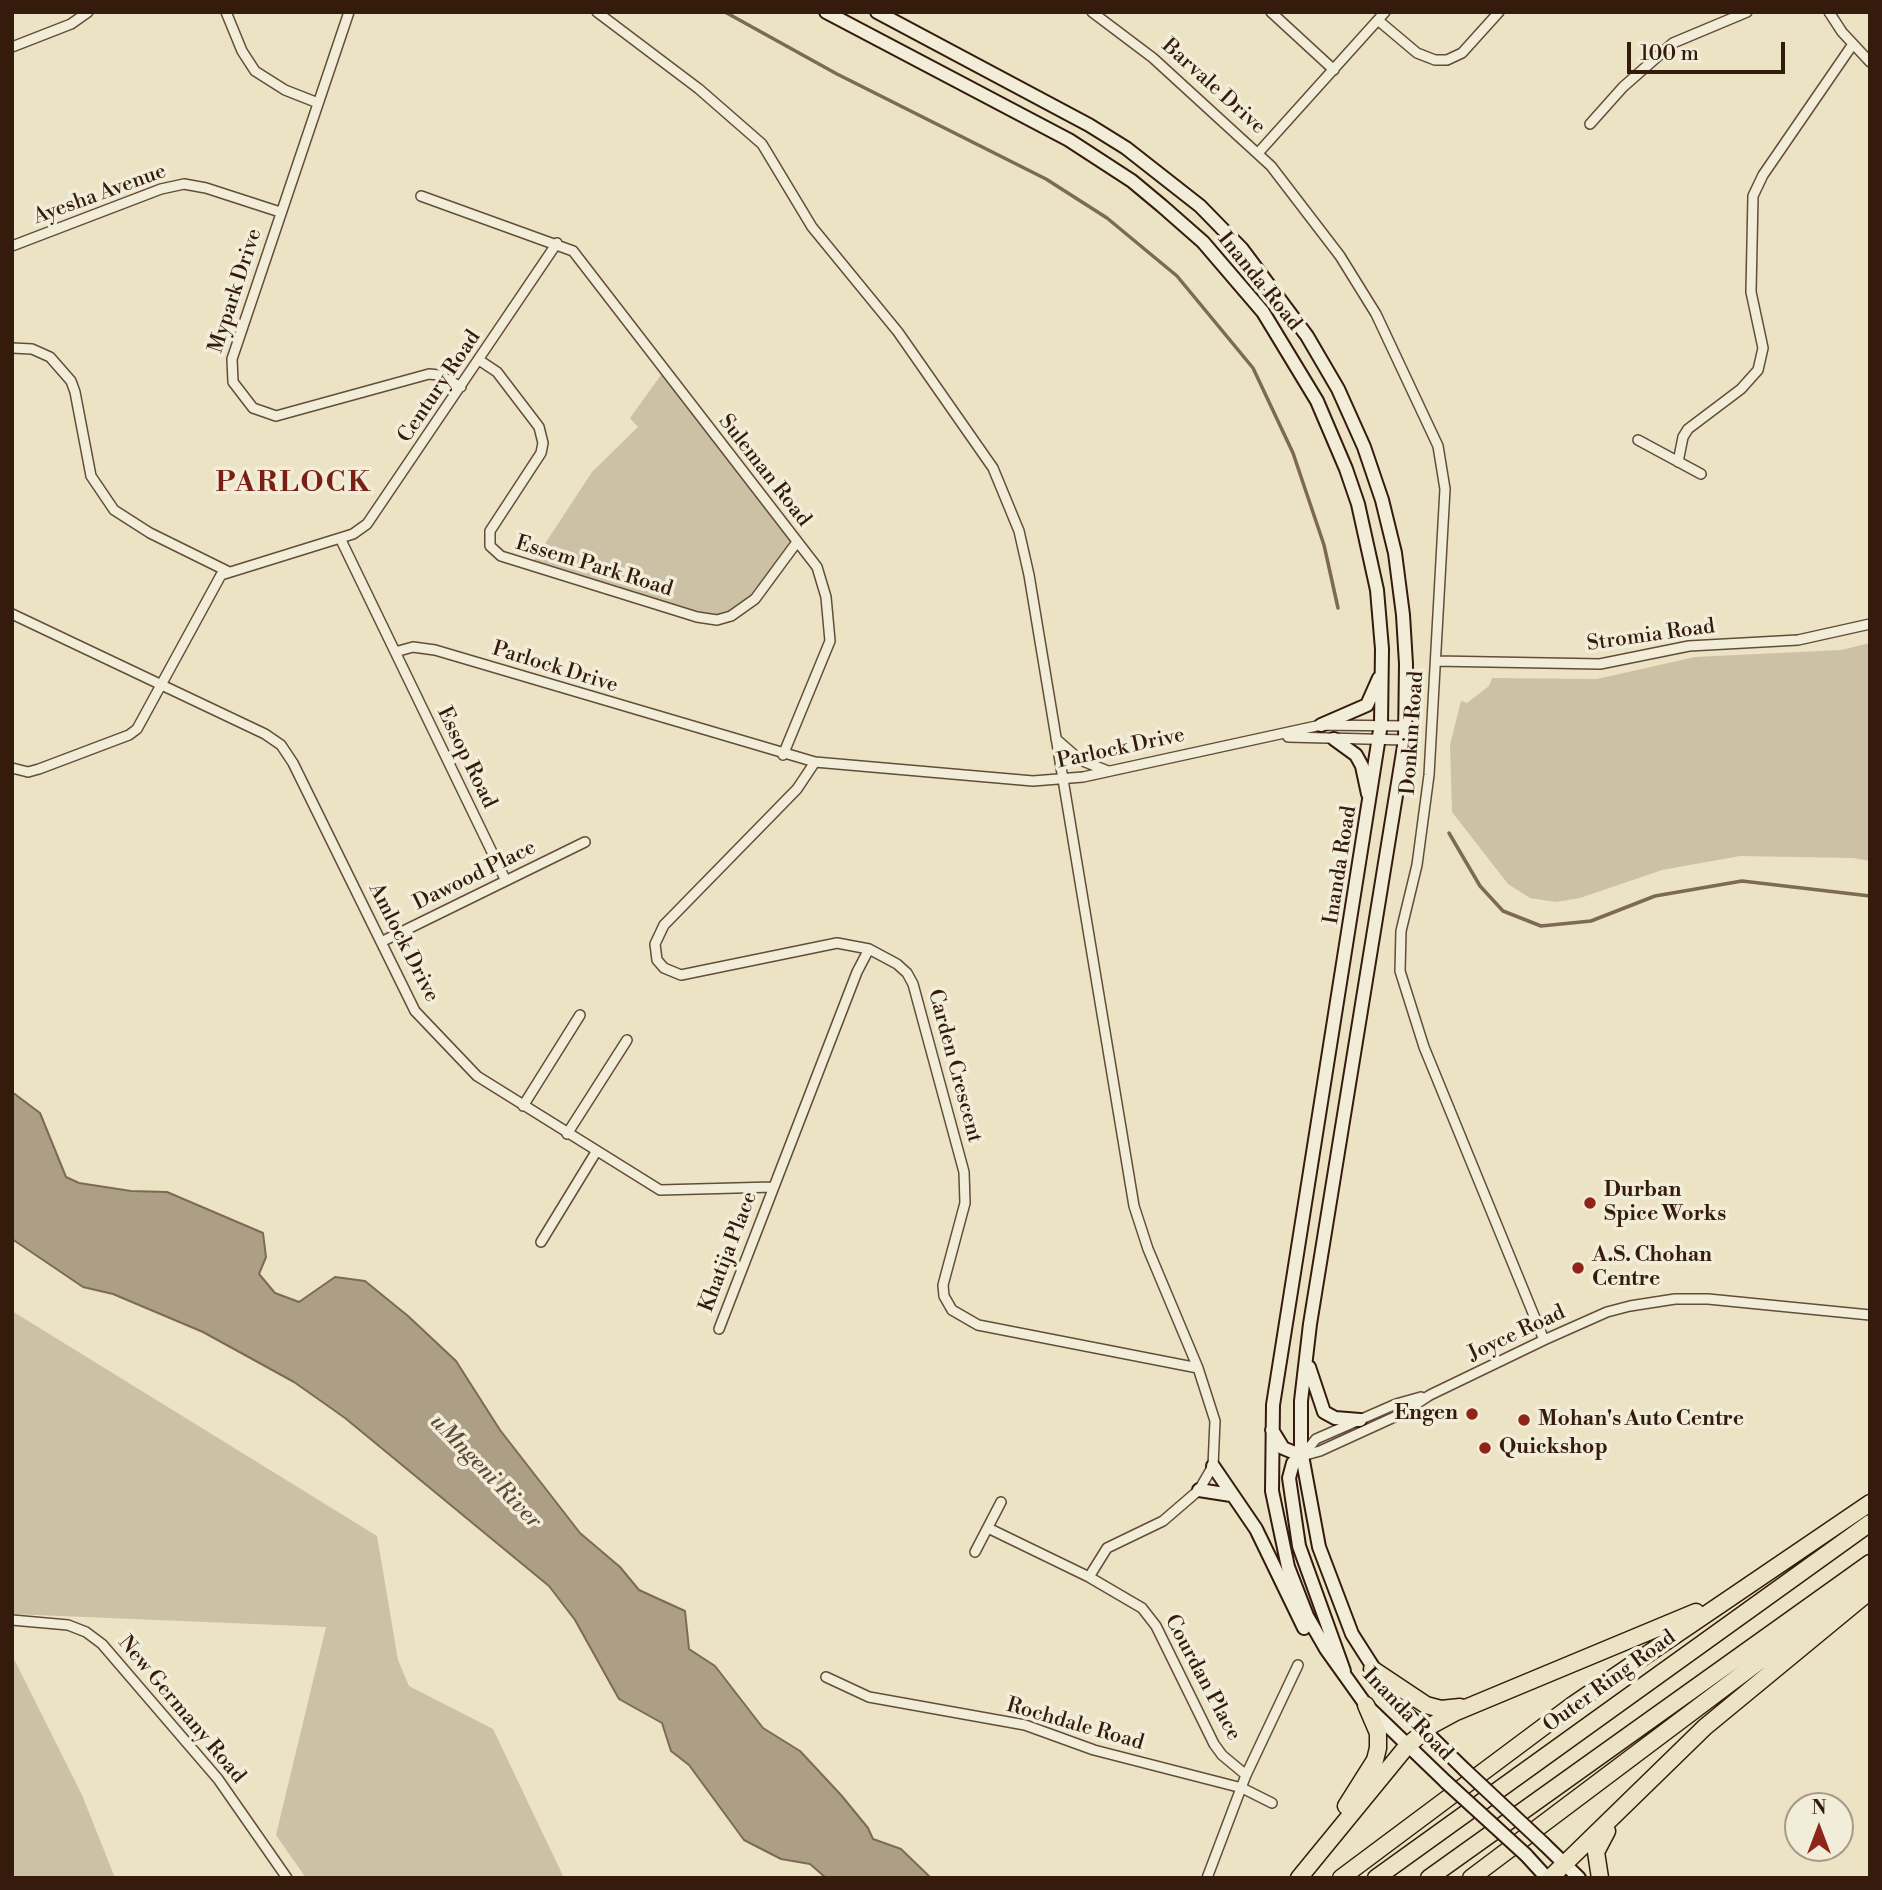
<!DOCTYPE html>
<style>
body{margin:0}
#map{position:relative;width:1882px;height:1890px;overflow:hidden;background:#ebe3c4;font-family:"Libre Bodoni",serif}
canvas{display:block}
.frame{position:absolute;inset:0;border:14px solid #341b0b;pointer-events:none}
.north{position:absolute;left:1784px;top:1792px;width:70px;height:70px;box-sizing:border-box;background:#f2edd9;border:2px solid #a69987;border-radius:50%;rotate:0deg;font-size:19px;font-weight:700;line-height:28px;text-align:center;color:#341b0b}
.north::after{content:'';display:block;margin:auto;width:24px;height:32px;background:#8f2418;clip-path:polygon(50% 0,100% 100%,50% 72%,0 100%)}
.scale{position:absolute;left:1627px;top:42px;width:158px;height:32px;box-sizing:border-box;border:4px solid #341b0b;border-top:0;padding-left:9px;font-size:21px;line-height:24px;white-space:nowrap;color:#341b0b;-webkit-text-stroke:5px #f2edd9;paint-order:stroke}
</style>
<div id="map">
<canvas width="1882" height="1890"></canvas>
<div class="frame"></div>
<div class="north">N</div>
<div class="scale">100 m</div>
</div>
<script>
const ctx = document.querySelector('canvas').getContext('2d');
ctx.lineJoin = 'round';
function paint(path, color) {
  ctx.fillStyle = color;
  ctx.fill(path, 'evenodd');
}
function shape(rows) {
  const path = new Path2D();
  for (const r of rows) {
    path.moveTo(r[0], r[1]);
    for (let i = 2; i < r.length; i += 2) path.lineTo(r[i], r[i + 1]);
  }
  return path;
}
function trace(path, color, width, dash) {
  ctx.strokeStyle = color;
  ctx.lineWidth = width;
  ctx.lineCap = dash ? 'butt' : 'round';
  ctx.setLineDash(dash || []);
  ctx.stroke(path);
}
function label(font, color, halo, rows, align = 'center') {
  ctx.font = font + ' "Libre Bodoni",serif';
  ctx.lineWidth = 7;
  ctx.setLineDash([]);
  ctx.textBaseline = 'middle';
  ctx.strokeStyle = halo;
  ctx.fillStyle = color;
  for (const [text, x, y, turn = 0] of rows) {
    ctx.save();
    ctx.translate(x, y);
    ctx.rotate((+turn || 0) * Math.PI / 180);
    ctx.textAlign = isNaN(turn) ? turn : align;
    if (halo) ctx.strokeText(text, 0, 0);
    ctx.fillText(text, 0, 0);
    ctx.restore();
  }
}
const green = shape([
 [664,371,795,542,748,600,724,615,709,617,531,565,592,472,638,427,630,418],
 [1870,643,1870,861,1853,858,1740,856,1662,870,1580,898,1556,902,1530,898,1508,884,1452,812,1450,745,1461,701,1467,703,1489,686,1492,678,1597,679,1695,657,1841,650],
 [12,1311,377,1536,398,1660,409,1686,493,1729,564,1878,306,1878,276,1835,326,1627,12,1614],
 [12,1655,82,1795,115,1878,12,1878]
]);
const water = shape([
 [12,1092,40,1113,66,1177,79,1183,131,1191,167,1192,263,1233,266,1257,259,1274,275,1293,299,1302,335,1277,365,1281,408,1316,456,1361,500,1430,580,1533,620,1567,639,1590,685,1611,689,1649,715,1666,763,1728,800,1751,841,1795,868,1828,873,1839,901,1849,931,1878,826,1878,810,1864,781,1859,744,1840,689,1765,671,1751,662,1723,619,1699,575,1620,549,1586,345,1418,294,1382,203,1332,113,1294,83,1287,12,1239,12,1092]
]);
const stream = shape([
 [725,12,837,74,1046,179,1107,218,1177,276,1253,368,1293,453,1324,545,1338,608],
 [1449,833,1480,886,1503,911,1541,926,1591,921,1655,896,1742,881,1870,896]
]);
const street = shape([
 [226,12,242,51,255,71,285,90,318,103],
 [349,12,232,359,233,382,253,408,276,416,429,374,439,375,461,387],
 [597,12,699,89,762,144,812,227,898,332,993,468,1019,531,1029,575,1134,1206,1148,1249,1198,1368,1215,1421,1213,1466,1199,1490,1163,1521,1107,1548,1089,1577],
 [1092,12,1153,58,1271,166,1340,256,1376,314,1438,446,1445,489,1429,775,1417,865,1401,931,1400,971,1424,1047,1544,1340],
 [1271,12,1334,70],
 [1829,12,1842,32,1870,62],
 [1379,21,1417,53,1435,60,1447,60,1462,53,1499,12],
 [12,47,71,24,88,12],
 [1590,124,1623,87,1673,43,1747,12],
 [1259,152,1385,12],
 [421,196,573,251,817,567,826,597,830,641,783,755],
 [12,246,161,189,184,184,206,188,280,212],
 [12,348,32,349,50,357,71,381,75,392,91,476,114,510,150,533,227,571],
 [479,360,497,372,539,427,543,443,541,453,490,531,490,546,501,556,697,617,717,620,731,616,755,599,797,542],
 [1638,440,1701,474],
 [1678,462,1683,437,1688,429,1741,389,1758,370,1763,348,1751,292,1753,196,1763,175,1853,44],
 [340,538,505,879],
 [12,614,265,734,281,745,293,763,415,1011,477,1076,660,1190,773,1187],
 [395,652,413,647,435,650,815,762,1033,781,1083,777,1321,725,1406,726],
 [1436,661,1600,664,1689,646,1798,640,1870,624],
 [1288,737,1405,740],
 [1056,739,1080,760,1108,771],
 [815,762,797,789,664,925,655,944,657,960,664,968,681,975,837,943,869,949,897,964,907,973,913,984,964,1172,965,1203,943,1285,944,1296,952,1310,978,1325,1198,1368],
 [12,768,28,772,39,769,129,735,137,729,221,575,353,534,367,524,557,243],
 [381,942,585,842],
 [523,1106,580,1015],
 [567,1134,627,1040],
 [541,1242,596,1152],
 [719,1329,857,972,869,949],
 [1302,1456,1320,1451,1401,1414,1430,1395,1544,1340,1607,1312,1630,1306,1675,1299,1708,1299,1870,1315],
 [1302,1456,1316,1439,1396,1404,1421,1397],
 [988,1528,1089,1577,1142,1608,1156,1626,1214,1744,1222,1755,1246,1775],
 [975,1552,1001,1502],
 [12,1620,68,1625,86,1632,102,1644,218,1779,287,1878],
 [826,1677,869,1697,1025,1725,1094,1750,1242,1788,1272,1803],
 [1207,1878,1246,1775,1298,1665]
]);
const secondary = shape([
 [826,12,1069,140,1132,181,1162,206,1203,242,1263,312,1317,401,1346,469,1358,504,1377,590,1382,649,1381,724,1273,1405,1272,1491,1288,1567,1307,1616,1326,1649,1366,1705,1446,1782],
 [877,12,1089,125,1126,148,1200,206,1242,249,1307,336,1338,389,1364,447,1382,500,1395,553,1403,615,1406,664,1405,740,1310,1324,1301,1401,1301,1450,1319,1547,1352,1634,1396,1703,1465,1770],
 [1321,725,1367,705,1379,678],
 [1334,739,1356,755,1362,766,1368,794],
 [1309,1367,1324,1412,1335,1418,1360,1420],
 [1272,1430,1283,1448,1302,1456],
 [1302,1456,1293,1463,1289,1478,1299,1546,1344,1671],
 [1213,1466,1256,1529,1304,1628],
 [1199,1490,1231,1495],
 [1544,1844,1579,1878],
 [1526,1855,1547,1878]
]);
const highway = shape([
 [1372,1669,1426,1705,1441,1709,1460,1707],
 [1346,1806,1375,1760,1378,1748,1378,1733,1366,1705],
 [1299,1878,1407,1746,1432,1725,1456,1712,1696,1612],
 [1341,1878,1574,1704,1870,1503],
 [1376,1878,1870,1523],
 [1429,1878,1870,1563],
 [1471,1878,1870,1578],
 [1550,1878,1705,1727,1870,1591],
 [1600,1878,1596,1852,1607,1831]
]);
const secondaryBridge = shape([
 [1465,1770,1544,1844],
 [1446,1782,1526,1855]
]);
const markers = [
 [1590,1203,7,"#8f2418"],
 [1578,1268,7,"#8f2418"],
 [1472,1414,7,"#8f2418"],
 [1524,1420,7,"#8f2418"],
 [1485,1448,7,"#8f2418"]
];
const streetNames = [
 ["Barvale Drive",1213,87,42],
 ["Ayesha Avenue",100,195,-20],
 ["Inanda Road",1259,282,51],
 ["Mypark Drive",236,291,-72],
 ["Century Road",440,387,-56],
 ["Suleman Road",764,471,52],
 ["Essem Park Road",594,567,17],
 ["Stromia Road",1651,636,-8],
 ["Parlock Drive",555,668,17],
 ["Donkin Road",1413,733,-86],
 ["Parlock Drive",1121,749,-12],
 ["Essop Road",466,758,64],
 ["Inanda Road",1341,865,-81],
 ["Dawood Place",475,876,-26],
 ["Amlock Drive",403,943,63],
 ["Carden Crescent",954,1066,75],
 ["Khatija Place",729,1252,-69],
 ["Joyce Road",1517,1334,-25],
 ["Courdan Place",1202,1678,62],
 ["Outer Ring Road",1610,1682,-36],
 ["New Germany Road",181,1710,50],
 ["Inanda Road",1407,1715,46],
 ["Rochdale Road",1075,1725,16]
];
const poiNames = [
 ["Durban",1604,1191],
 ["Spice Works",1604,1215],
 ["A.S. Chohan",1592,1256],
 ["Centre",1592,1280],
 ["Engen",1458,1414,"right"],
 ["Mohan's Auto Centre",1538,1420],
 ["Quickshop",1499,1448]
];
const waterNames = [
 ["uMngeni River",485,1472,46]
];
const districtNames = [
 ["PARLOCK",294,484]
];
paint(green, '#ccc1a5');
paint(water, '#ad9f85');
trace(water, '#7d6a54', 2);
trace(stream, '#7d6a54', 3.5);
trace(street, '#624d39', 12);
trace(secondary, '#341b0b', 16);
trace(highway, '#341b0b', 19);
trace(street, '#f2edd9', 9);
trace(secondary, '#f2edd9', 12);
trace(highway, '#ebe3c4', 16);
trace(secondaryBridge, '#341b0b', 16, []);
trace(secondaryBridge, '#f2edd9', 12);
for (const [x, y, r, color] of markers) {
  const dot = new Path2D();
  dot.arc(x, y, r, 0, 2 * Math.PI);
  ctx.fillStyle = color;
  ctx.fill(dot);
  trace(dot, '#f2edd9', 2.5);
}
label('21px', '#341b0b', '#f2edd9', streetNames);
label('bold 21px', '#341b0b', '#f2edd9', poiNames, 'left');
label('italic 23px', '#5e4936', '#f2edd9', waterNames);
ctx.letterSpacing = '2px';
label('bold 28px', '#7a1f14', '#f2edd9', districtNames);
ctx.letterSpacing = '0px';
</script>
